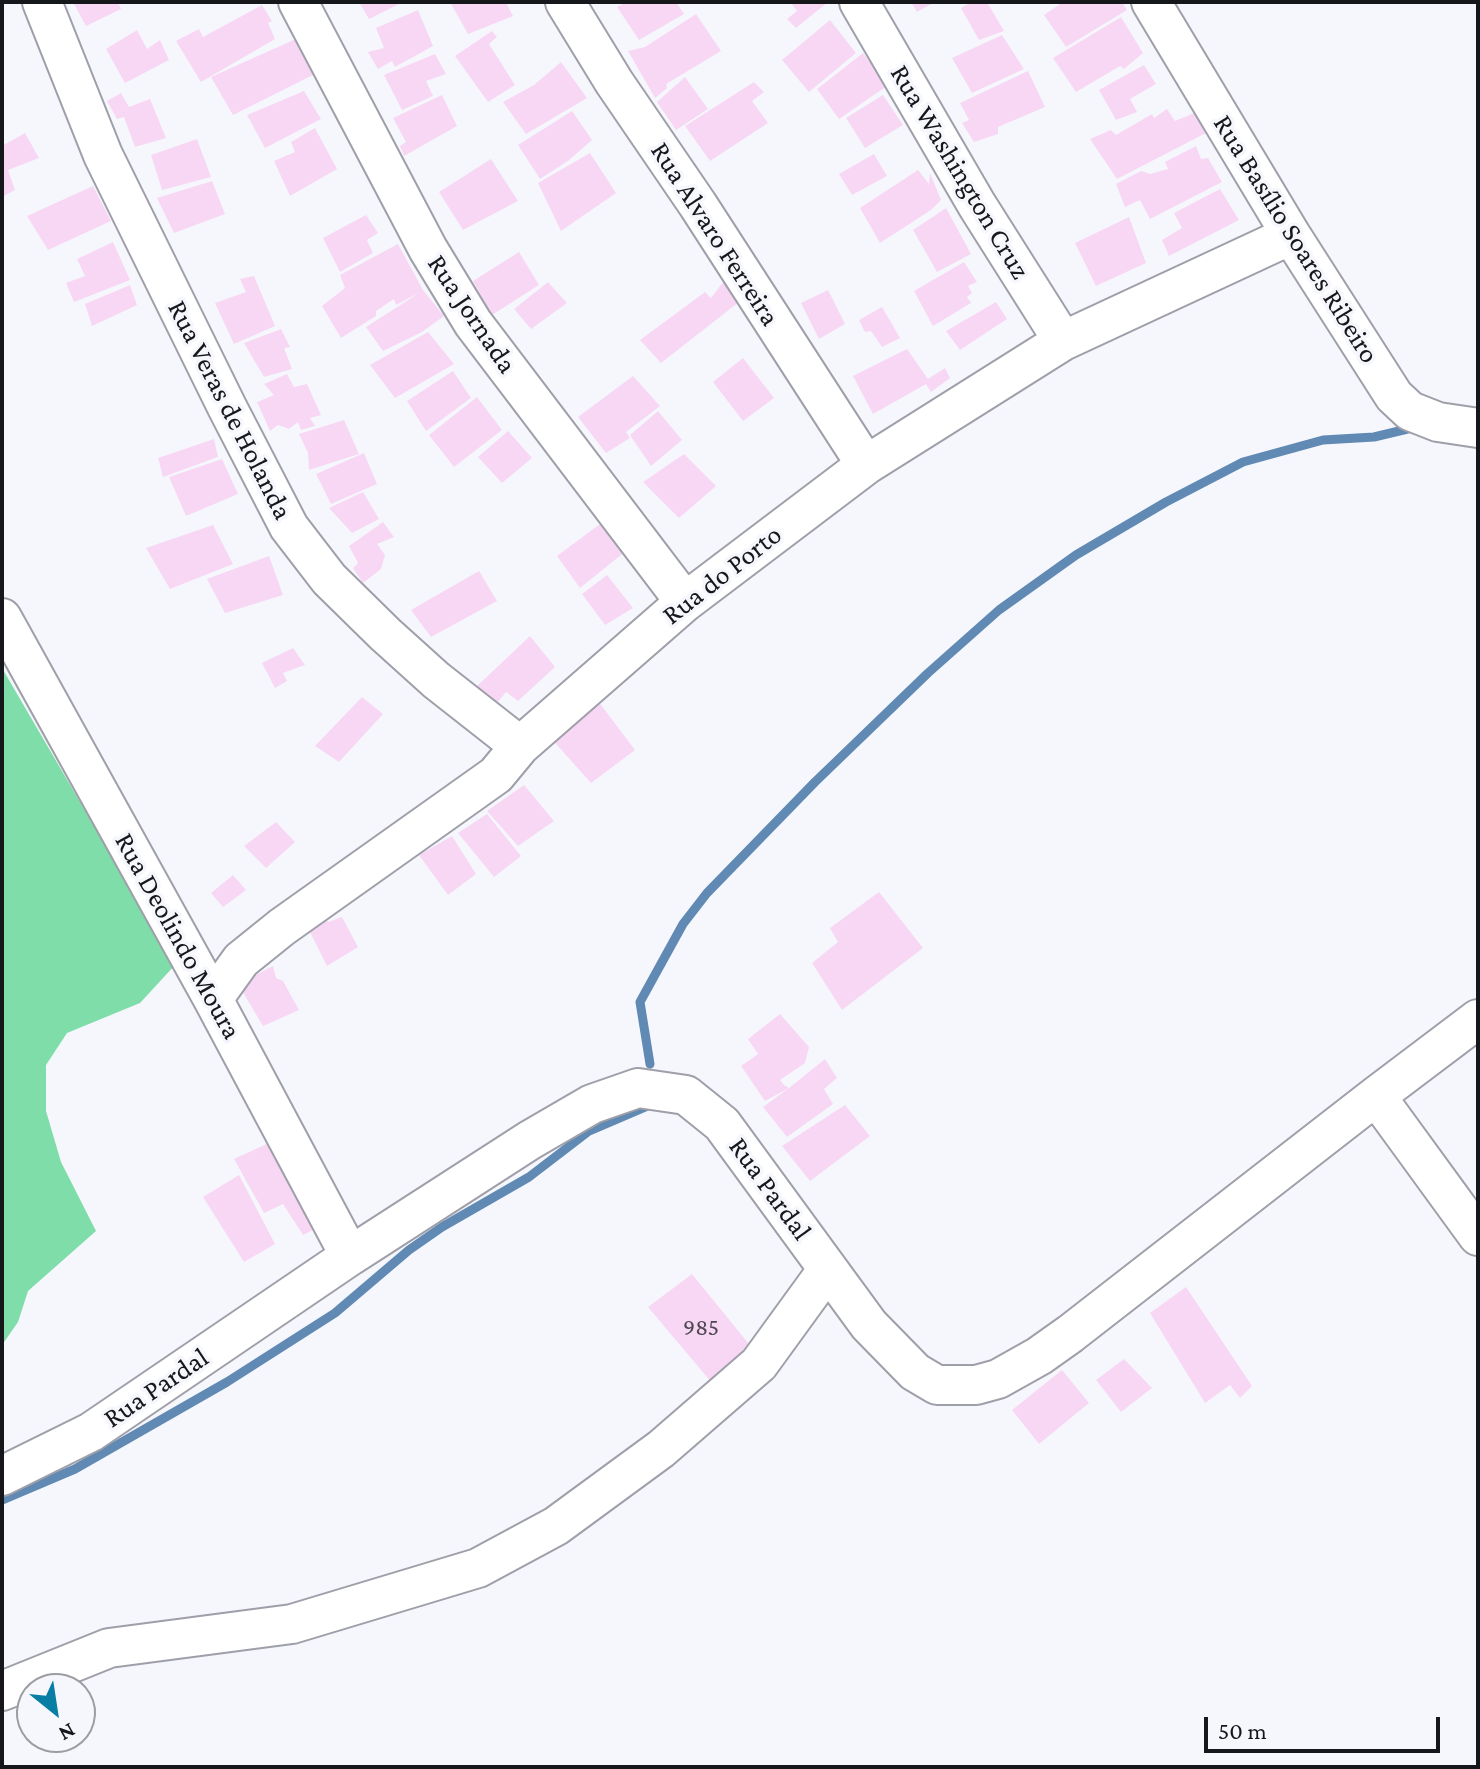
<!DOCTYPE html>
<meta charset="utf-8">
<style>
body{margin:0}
#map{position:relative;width:1480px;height:1769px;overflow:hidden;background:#f6f7fd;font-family:"Crimson Pro",serif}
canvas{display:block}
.frame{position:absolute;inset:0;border:4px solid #16171a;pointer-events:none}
.north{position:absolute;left:16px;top:1673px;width:80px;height:80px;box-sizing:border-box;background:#f6f7fd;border:2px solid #9c9da2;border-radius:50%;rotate:150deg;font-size:22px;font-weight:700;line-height:32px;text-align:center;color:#16171a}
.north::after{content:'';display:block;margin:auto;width:28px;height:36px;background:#087ea5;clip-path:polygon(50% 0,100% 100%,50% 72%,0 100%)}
.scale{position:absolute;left:1204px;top:1717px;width:236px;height:36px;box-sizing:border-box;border:4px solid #16171a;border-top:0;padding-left:10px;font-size:24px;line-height:28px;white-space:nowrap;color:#16171a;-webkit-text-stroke:6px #f6f7fd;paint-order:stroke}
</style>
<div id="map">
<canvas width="1480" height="1769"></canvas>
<div class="frame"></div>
<div class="north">N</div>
<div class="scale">50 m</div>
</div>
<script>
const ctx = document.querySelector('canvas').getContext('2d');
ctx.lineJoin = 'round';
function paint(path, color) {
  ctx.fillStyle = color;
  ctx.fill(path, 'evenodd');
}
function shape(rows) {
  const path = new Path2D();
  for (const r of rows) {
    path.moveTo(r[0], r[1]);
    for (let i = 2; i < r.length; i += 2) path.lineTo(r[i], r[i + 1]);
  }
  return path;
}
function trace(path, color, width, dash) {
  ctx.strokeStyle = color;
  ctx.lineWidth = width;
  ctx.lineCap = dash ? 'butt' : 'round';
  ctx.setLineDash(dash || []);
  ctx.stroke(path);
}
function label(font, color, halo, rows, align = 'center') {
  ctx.font = font + ' "Crimson Pro",serif';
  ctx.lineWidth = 7;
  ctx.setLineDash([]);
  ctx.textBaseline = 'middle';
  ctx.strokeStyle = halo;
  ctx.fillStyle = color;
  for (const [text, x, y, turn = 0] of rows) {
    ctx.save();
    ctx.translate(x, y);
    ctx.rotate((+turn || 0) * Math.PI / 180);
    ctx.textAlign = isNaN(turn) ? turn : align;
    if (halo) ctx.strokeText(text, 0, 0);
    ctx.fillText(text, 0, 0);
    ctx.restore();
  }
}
const green = shape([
 [2,668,175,965,140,1003,67,1033,46,1065,46,1111,61,1162,96,1231,28,1291,18,1322,2,1345]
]);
const stream = shape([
 [650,1064,640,1002,683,924,707,893,815,782,928,673,999,610,1076,555,1166,502,1243,462,1323,440,1374,437,1416,427],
 [2,1500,75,1469,227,1382,335,1313,409,1250,442,1227,529,1177,589,1131,652,1104]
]);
const building = shape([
 [73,2,118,2,121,9,86,26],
 [359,2,403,2,369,19],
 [450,2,506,2,513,16,468,34],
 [626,2,676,2,684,14,639,40,617,7],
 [790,2,828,2,796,28,787,19,797,11],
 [911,2,935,2,917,12],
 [971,2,987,2,1004,31,979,40,961,8],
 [1063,2,1122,2,1127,10,1066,47,1044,15],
 [262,5,272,21,268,23,275,39,201,82,176,41,199,29,203,37],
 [418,10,433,46,395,67,392,61,378,69,368,52,384,48,376,28],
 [696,14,721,51,666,84,667,88,655,98,628,51,645,47],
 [1121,17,1143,53,1124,69,1120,66,1076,92,1053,58],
 [830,20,856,53,809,92,782,60],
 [137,30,147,49,160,40,169,60,125,83,106,49],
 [492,31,497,37,489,44,515,85,488,102,455,56],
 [1002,35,1024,69,972,93,952,58],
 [298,38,315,74,233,115,211,77],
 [863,53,887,86,839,119,817,89],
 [435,54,446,74,426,81,433,96,402,110,384,75],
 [561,62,587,98,526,134,503,102,534,85],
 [1144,65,1156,84,1130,99,1137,112,1116,120,1099,90],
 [1028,71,1045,107,998,127,998,134,974,142,962,123,969,120,960,103],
 [685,77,708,109,676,130,657,102],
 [754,82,764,92,752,101,768,123,710,161,685,126],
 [304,91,321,119,265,148,247,115],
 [121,93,129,107,150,99,166,138,135,147,124,117,117,119,107,101],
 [442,95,457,126,404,156,400,146,406,142,393,118],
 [883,95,903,125,865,148,846,118],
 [1167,109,1175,121,1194,113,1206,133,1117,179,1090,139,1111,130,1116,135,1152,114,1154,118],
 [572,111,592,140,568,161,540,179,518,145],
 [315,128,337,169,290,196,274,161,295,152,291,142],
 [25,133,39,158,8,170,15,190,2,197,2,146],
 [197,139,211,177,162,190,151,155],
 [1196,146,1201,159,1208,158,1222,182,1150,219,1140,200,1125,207,1116,184,1141,171,1150,174,1168,169,1165,162],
 [590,153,616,193,561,231,538,183],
 [874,154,887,176,852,195,839,174],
 [491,159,518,201,463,230,439,192],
 [918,170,929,184,930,173,941,200,931,210,880,243,860,208],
 [212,181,225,214,174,233,157,198],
 [93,186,111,221,48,250,27,216],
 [1220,189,1239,220,1169,256,1162,240,1182,228,1174,213],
 [946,208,971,254,937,272,913,230],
 [366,215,378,233,367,240,373,253,340,272,323,238],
 [1129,217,1146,263,1096,286,1075,243],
 [113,242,130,280,74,302,66,283,85,276,77,259],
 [398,244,423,290,444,316,422,332,383,351,366,327,419,293,396,305,394,299,376,311,376,316,341,338,322,306,345,288,340,275],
 [519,252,539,285,492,315,473,281],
 [964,262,977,282,968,286,972,293,967,297,971,303,933,326,914,291],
 [254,276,275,326,234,344,215,303,246,292,240,279],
 [724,281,739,302,661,363,640,340,705,292,711,298],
 [548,282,567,303,531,329,514,309],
 [130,285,137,305,92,326,85,304],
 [828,290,845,324,819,339,801,303],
 [996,302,1007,319,960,350,946,331],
 [882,307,900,338,882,347,871,331,865,332,859,320],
 [281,329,290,347,284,348,292,369,264,377,244,343],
 [428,332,454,364,395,398,370,365],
 [907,349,928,379,945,368,950,378,931,392,926,384,873,414,853,376],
 [743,358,774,398,743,421,713,382],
 [453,371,471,398,426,431,407,401],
 [287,374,294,387,307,384,321,415,310,418,315,426,301,430,298,422,289,429,278,425,270,431,257,402,274,395,264,384],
 [633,376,660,406,626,432,630,438,606,453,578,417],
 [477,397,502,430,454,467,429,435],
 [658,411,682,440,651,466,630,435],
 [344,420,359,454,309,470,308,453,299,434],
 [508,431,532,458,502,483,478,457],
 [214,439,218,457,163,477,158,458],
 [364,453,377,484,331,504,316,474],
 [684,454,716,486,679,518,643,482],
 [222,459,238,494,186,516,169,477],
 [363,492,379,519,352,533,329,508],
 [604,521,626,551,580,588,557,556],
 [383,522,394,537,377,544,385,555,381,569,363,583,353,568,358,563,349,546],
 [213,525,233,564,170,589,146,548],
 [269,556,283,595,225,613,207,579],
 [479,571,497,601,431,637,411,610],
 [607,575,633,608,605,625,582,594],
 [530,636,555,667,518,701,506,692,494,707,476,687],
 [293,648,305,665,283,673,287,681,275,688,262,663],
 [362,697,383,714,339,762,315,746],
 [595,697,635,750,591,783,549,736],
 [524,785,554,821,518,846,487,811],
 [487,814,521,856,494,877,458,833],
 [276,822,295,842,266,868,244,846],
 [452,836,476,874,448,895,419,855],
 [233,875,246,890,223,907,211,893],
 [879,892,923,948,842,1010,812,963,838,942,830,928],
 [322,912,328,922,342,917,358,947,327,966,304,920],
 [273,966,276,978,283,981,299,1010,263,1026,238,984],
 [780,1014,809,1047,805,1063,780,1080,784,1085,789,1088,825,1059,837,1078,824,1089,833,1104,787,1137,763,1107,789,1088,765,1101,741,1066,758,1054,748,1039],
 [845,1105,870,1136,810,1181,782,1146],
 [273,1141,323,1225,303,1235,283,1204,264,1213,234,1159],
 [239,1175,275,1244,244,1262,203,1197],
 [692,1274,753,1349,712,1383,648,1307],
 [1186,1287,1252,1386,1240,1398,1230,1385,1205,1403,1150,1313],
 [1124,1359,1152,1388,1121,1412,1096,1380],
 [1062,1370,1089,1403,1039,1444,1012,1410]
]);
const minor = shape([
 [42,2,103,155,227,407,289,527,329,579,385,634,436,680,520,746],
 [298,2,428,249,473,323,685,602],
 [565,2,614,82,698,205,866,465],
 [859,2,977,205,1063,341],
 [1151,2,1291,235,1394,396,1410,411,1438,422,1478,428],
 [2,618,213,999,350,1256],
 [213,999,241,960,282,927,496,775,520,746,685,602,866,465,1063,341,1291,235],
 [1376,1096,1478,1236],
 [2,1476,91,1432,350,1256,530,1140,592,1104,638,1088,686,1095,722,1124,869,1325,915,1372,937,1385,976,1385,998,1379,1039,1356,1070,1334,1376,1096,1478,1019],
 [2,1691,109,1648,292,1624,478,1568,556,1526,661,1449,759,1364,828,1269]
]);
const numberNames = [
 ["985",701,1328]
];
const streetNames = [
 ["Rua Washington Cruz",960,172,59],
 ["Rua Alvaro Ferreira",715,234,57],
 ["Rua Basílio Soares Ribeiro",1296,239,58],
 ["Rua Jornada",472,314,56],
 ["Rua Veras de Holanda",230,410,63],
 ["Rua do Porto",722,575,-38],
 ["Rua Deolindo Moura",178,936,61],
 ["Rua Pardal",770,1189,54],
 ["Rua Pardal",156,1388,-34]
];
paint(green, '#7edda8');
trace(stream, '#608ab3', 9);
paint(building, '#f8d7f4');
trace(minor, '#9e9fa9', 42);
trace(minor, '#fff', 38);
label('24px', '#4e4750', null, numberNames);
label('28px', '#16171a', '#f6f7fd', streetNames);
</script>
